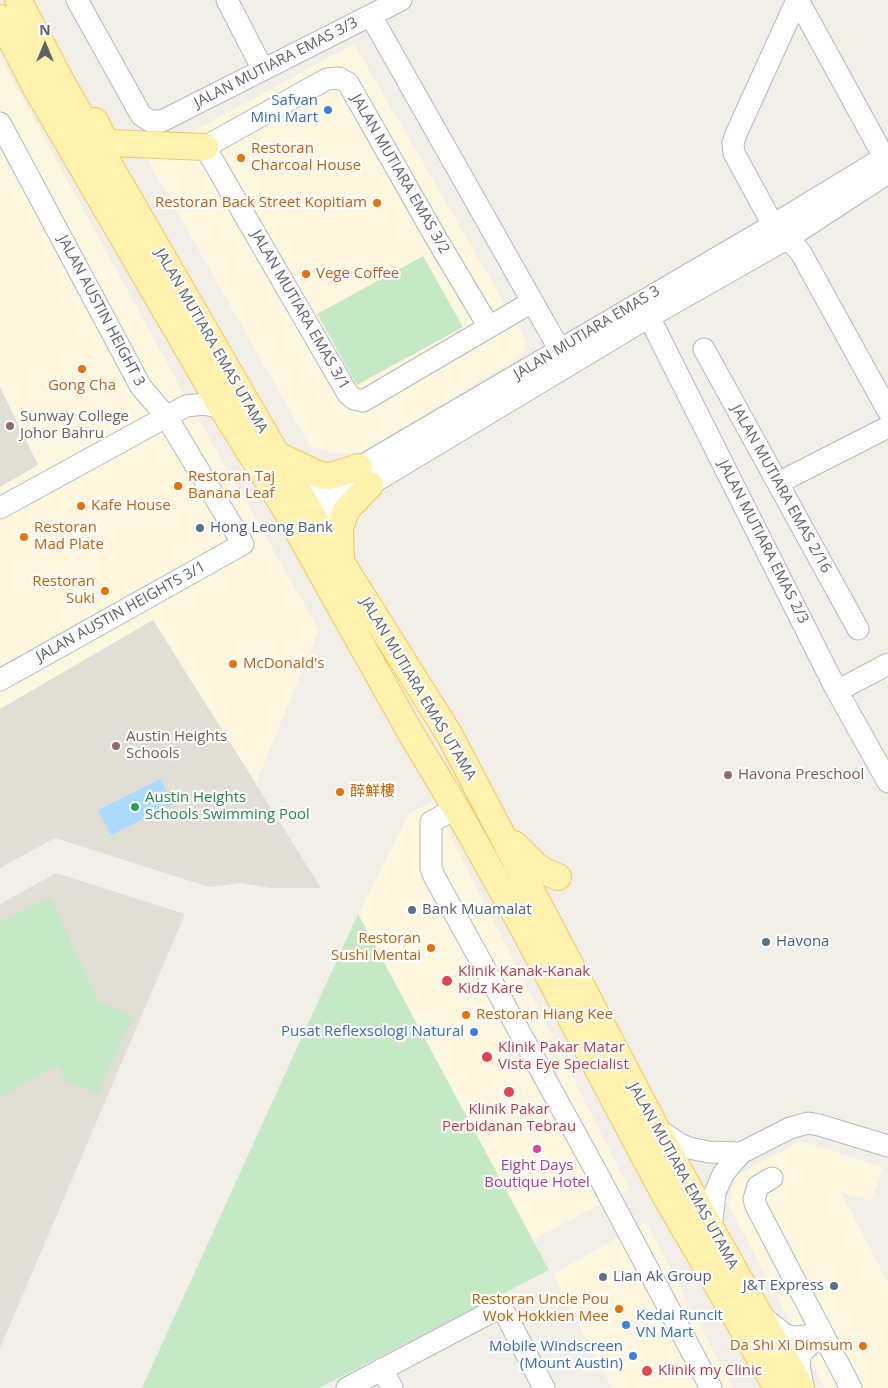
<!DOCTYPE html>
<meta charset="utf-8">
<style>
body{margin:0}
#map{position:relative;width:888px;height:1388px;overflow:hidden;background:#f1efe8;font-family:"Open Sans",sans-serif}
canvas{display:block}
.north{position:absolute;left:20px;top:20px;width:50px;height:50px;-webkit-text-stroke:4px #fff;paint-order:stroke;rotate:0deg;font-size:14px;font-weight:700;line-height:20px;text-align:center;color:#5f6368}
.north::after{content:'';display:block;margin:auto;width:18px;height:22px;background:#5f6368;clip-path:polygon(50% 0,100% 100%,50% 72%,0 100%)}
</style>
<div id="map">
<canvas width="888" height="1388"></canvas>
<div class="north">N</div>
</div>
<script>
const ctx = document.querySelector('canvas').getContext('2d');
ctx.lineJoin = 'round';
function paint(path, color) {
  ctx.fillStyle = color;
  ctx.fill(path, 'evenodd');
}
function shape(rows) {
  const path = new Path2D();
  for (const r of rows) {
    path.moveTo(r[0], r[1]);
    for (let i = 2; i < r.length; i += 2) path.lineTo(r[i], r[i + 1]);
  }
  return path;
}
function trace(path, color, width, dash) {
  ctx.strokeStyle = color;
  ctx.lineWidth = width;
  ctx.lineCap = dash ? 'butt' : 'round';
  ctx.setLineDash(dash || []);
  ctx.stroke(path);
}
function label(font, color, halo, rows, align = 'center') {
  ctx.font = font + ' "Open Sans","Noto Sans SC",sans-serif';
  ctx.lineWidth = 4.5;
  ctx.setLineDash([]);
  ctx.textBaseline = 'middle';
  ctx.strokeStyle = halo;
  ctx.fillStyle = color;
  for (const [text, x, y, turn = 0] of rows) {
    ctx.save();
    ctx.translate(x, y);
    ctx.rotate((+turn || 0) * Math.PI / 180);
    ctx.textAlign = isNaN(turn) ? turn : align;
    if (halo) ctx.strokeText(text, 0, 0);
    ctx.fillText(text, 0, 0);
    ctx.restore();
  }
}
const commercial = shape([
 [354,44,527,342,523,355,362,452,336,454,310,446,146,157],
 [0,57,180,387,319,630,256,783,153,620,0,709,0,487,38,465,0,387],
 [433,801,629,1189,532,1240,358,914,409,814],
 [801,1141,883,1168,871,1201,841,1192,888,1284,888,1388,825,1388,728,1204,736,1176],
 [646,1222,733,1388,612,1388,553,1274]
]);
const education = shape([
 [0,387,38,465,0,487],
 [153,620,321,888,270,888,240,883,209,887,55,838,0,868,0,709],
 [56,873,185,914,0,1348,0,904]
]);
const green = shape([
 [423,256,463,327,357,385,317,314],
 [50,897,99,1002,133,1016,98,1094,66,1082,58,1065,0,1097,0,922],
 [358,914,549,1270,319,1388,142,1388]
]);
const water = shape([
 [160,779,173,804,111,835,98,810]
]);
const minor = shape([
 [77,0,141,115,150,121,162,121,401,0],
 [227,0,263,70],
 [797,0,736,134,733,143,734,153,773,225,788,238,801,253,888,411],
 [798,0,884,157],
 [371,16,566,361],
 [0,123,141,387,166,416,243,544,0,680],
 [643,305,837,691,888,782],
 [489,327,436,238,348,83,339,78,327,79,205,147,348,394,354,399,363,401,489,327,532,302],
 [704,349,858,629],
 [778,483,888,427],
 [0,508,186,406,204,404,222,408],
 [290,508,773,225,888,155],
 [301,526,649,317,788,238,888,173],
 [837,691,888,664],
 [456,808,431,822,431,868,434,876,597,1173,711,1388],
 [656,1128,678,1143,689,1148,709,1152,741,1153],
 [772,1178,758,1186,754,1199,756,1206,851,1388],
 [711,1229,715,1193,723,1174,741,1153,790,1128,808,1123,819,1125,888,1146],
 [764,1318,784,1334,789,1336,795,1337,822,1334],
 [382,1369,392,1388],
 [803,1386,799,1366,801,1353,822,1334],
 [347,1388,495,1310,500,1310,506,1315,544,1388]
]);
const major = shape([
 [18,0,62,83,314,519,449,734,656,1128,711,1229,801,1388],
 [0,18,36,88,75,155,222,408,286,510,413,737,456,808,523,928,663,1192,777,1388],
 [95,121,103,137,110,143,205,147],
 [277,455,320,475,330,476,359,467],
 [341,561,340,529,343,518,347,509,370,485],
 [514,844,536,866,544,871,558,877]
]);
const markers = [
 [328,110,5,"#3f7fe0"],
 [241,158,5,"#e8710a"],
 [377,203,5,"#e8710a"],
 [306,274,5,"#e8710a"],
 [82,369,5,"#e8710a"],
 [10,426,5,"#8d6e63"],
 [178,486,5,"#e8710a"],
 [81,506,5,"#e8710a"],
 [200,528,5,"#5c6f8a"],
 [24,537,5,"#e8710a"],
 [105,591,5,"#e8710a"],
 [233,664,5,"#e8710a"],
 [116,746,5,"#8d6e63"],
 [728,775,5,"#8d6e63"],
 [340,792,5,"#e8710a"],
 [135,807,5,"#2e9e5b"],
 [412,910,5,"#5c6f8a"],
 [766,942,5,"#5c6f8a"],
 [431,948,5,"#e8710a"],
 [447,981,6,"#e0444e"],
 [466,1015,5,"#e8710a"],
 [474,1032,5,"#3f7fe0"],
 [487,1057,6,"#e0444e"],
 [509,1092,6,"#e0444e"],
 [537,1149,5,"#d1479c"],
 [603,1277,5,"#5c6f8a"],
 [834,1286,5,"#5c6f8a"],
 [619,1309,5,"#e8710a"],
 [626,1325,5,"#3f7fe0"],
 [863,1346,5,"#e8710a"],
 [633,1356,5,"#3f7fe0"],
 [647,1371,6,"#e0444e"]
];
const streetNames = [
 ["JALAN MUTIARA EMAS 3/3",276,63,-27],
 ["JALAN MUTIARA EMAS 3/2",400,174,60],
 ["JALAN MUTIARA EMAS 3/1",300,310,60],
 ["JALAN AUSTIN HEIGHT 3",101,311,62],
 ["JALAN MUTIARA EMAS 3",587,333,-31],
 ["JALAN MUTIARA EMAS UTAMA",211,341,60],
 ["JALAN MUTIARA EMAS 2/16",781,489,61],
 ["JALAN MUTIARA EMAS 2/3",763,542,63],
 ["JALAN AUSTIN HEIGHTS 3/1",121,612,-29],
 ["JALAN MUTIARA EMAS UTAMA",418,689,59],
 ["JALAN MUTIARA EMAS UTAMA",683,1176,61]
];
const shopNames = [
 ["Safvan",318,101],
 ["Mini Mart",318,118],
 ["Pusat Reflexsologi Natural",464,1032],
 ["Kedai Runcit",636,1316,"left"],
 ["VN Mart",636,1333,"left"],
 ["Mobile Windscreen",623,1347],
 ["(Mount Austin)",623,1364]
];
const foodNames = [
 ["Restoran",251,149],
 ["Charcoal House",251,166],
 ["Restoran Back Street Kopitiam",367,203,"right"],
 ["Vege Coffee",316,274],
 ["Gong Cha",82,386,"center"],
 ["Restoran Taj",188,477],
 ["Banana Leaf",188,494],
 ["Kafe House",91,506],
 ["Restoran",34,528],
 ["Mad Plate",34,545],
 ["Restoran",95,582,"right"],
 ["Suki",95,599,"right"],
 ["McDonald's",243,664],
 ["醉鮮樓",350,792],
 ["Restoran",421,939,"right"],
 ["Sushi Mentai",421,956,"right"],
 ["Restoran Hiang Kee",476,1015],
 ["Restoran Uncle Pou",609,1300,"right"],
 ["Wok Hokkien Mee",609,1317,"right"],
 ["Da Shi Xi Dimsum",853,1346,"right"]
];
const educationNames = [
 ["Sunway College",20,417],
 ["Johor Bahru",20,434],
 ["Austin Heights",126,737],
 ["Schools",126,754],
 ["Havona Preschool",738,775]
];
const serviceNames = [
 ["Hong Leong Bank",210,528],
 ["Bank Muamalat",422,910],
 ["Havona",776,942],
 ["Lian Ak Group",613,1277],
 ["J&T Express",824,1286,"right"]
];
const leisureNames = [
 ["Austin Heights",145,798],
 ["Schools Swimming Pool",145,815]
];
const healthNames = [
 ["Klinik Kanak-Kanak",458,972],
 ["Kidz Kare",458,989],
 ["Klinik Pakar Matar",498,1048],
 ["Vista Eye Specialist",498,1065],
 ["Klinik Pakar",509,1110,"center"],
 ["Perbidanan Tebrau",509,1127,"center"],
 ["Klinik my Clinic",658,1371]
];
const hotelNames = [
 ["Eight Days",537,1166],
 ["Boutique Hotel",537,1183]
];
paint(commercial, '#fef7e0');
paint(education, '#e1ded6');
paint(green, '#c5e8c5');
paint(water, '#aadaff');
trace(minor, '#b5b8bc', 23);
trace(major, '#f2c960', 28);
trace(minor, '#fff', 21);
trace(major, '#fff2af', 26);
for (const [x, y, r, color] of markers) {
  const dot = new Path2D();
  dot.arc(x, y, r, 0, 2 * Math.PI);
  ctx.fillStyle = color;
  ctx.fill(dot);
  trace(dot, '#fff', 2);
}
label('15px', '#5f6368', '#fff', streetNames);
label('15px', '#366cbe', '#fff', shopNames, 'right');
label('15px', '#c56008', '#fff', foodNames, 'left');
label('15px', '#785e54', '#fff', educationNames, 'left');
label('15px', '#4e5e75', '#fff', serviceNames, 'left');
label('15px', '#27864d', '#fff', leisureNames, 'left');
label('15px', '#be3a42', '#fff', healthNames, 'left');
label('15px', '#b23c85', '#fff', hotelNames);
</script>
